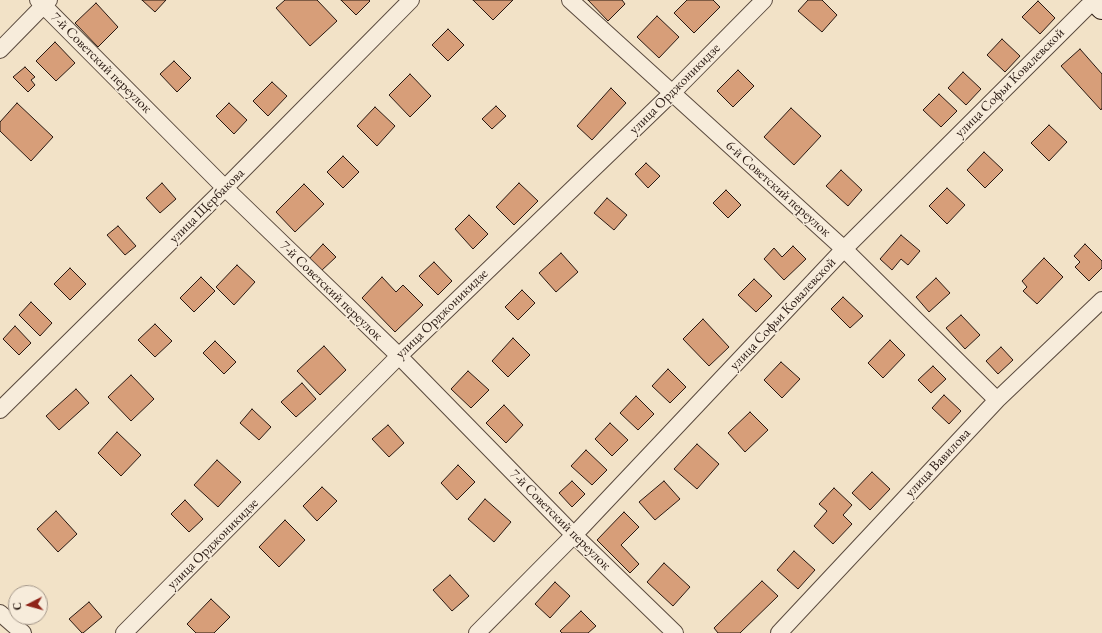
<!DOCTYPE html>
<meta charset="utf-8">
<style>
body{margin:0}
#map{position:relative;width:1102px;height:633px;overflow:hidden;background:#f2e2c7;font-family:"EB Garamond",serif}
canvas{display:block}
.north{position:absolute;left:8px;top:585px;width:40px;height:40px;box-sizing:border-box;background:#f7ecdb;border:1px solid #a4978a;border-radius:50%;rotate:264deg;font-size:11px;font-weight:700;line-height:16px;text-align:center;color:#281811}
.north::after{content:'';display:block;margin:auto;width:14px;height:18px;background:#8f2418;clip-path:polygon(50% 0,100% 100%,50% 72%,0 100%)}
</style>
<div id="map">
<canvas width="1102" height="633"></canvas>
<div class="north">С</div>
</div>
<script>
const ctx = document.querySelector('canvas').getContext('2d');
ctx.lineJoin = 'round';
function paint(path, color) {
  ctx.fillStyle = color;
  ctx.fill(path, 'evenodd');
}
function shape(rows) {
  const path = new Path2D();
  for (const r of rows) {
    path.moveTo(r[0], r[1]);
    for (let i = 2; i < r.length; i += 2) path.lineTo(r[i], r[i + 1]);
  }
  return path;
}
function trace(path, color, width, dash) {
  ctx.strokeStyle = color;
  ctx.lineWidth = width;
  ctx.lineCap = dash ? 'butt' : 'round';
  ctx.setLineDash(dash || []);
  ctx.stroke(path);
}
function label(font, color, halo, rows, align = 'center') {
  ctx.font = font + ' "EB Garamond",serif';
  ctx.lineWidth = 3;
  ctx.setLineDash([]);
  ctx.textBaseline = 'middle';
  ctx.strokeStyle = halo;
  ctx.fillStyle = color;
  for (const [text, x, y, turn = 0] of rows) {
    ctx.save();
    ctx.translate(x, y);
    ctx.rotate((+turn || 0) * Math.PI / 180);
    ctx.textAlign = isNaN(turn) ? turn : align;
    if (halo) ctx.strokeText(text, 0, 0);
    ctx.fillText(text, 0, 0);
    ctx.restore();
  }
}
const building = shape([
 [142,0,166,0,155,12,142,0],
 [285,0,317,0,337,21,310,46,276,8,285,0],
 [341,0,369,0,370,1,356,15,341,0],
 [473,0,513,0,493,20,473,0],
 [588,0,622,0,625,4,608,21,588,0],
 [687,0,713,0,720,7,694,33,674,13,687,0],
 [808,0,822,0,837,15,822,32,798,11,808,0],
 [1038,1,1055,18,1040,34,1022,17,1038,1],
 [96,3,118,27,98,47,75,23,96,3],
 [657,16,679,37,659,58,637,37,657,16],
 [448,29,464,45,448,61,432,45,448,29],
 [1002,39,1020,56,1005,72,987,55,1002,39],
 [55,42,75,63,56,81,36,61,55,42],
 [1080,49,1102,74,1102,108,1101,110,1061,66,1080,49],
 [174,61,191,78,177,92,160,74,174,61],
 [25,67,35,77,31,80,35,85,28,92,13,77,25,67],
 [738,70,754,86,733,107,717,91,738,70],
 [963,72,981,89,966,105,948,88,963,72],
 [410,74,431,96,410,117,389,95,410,74],
 [272,82,287,96,268,116,253,101,272,82],
 [611,88,626,103,592,140,577,126,611,88],
 [939,94,957,111,941,127,923,110,939,94],
 [17,103,53,137,31,161,0,131,0,122,17,103],
 [229,103,247,120,234,134,216,116,229,103],
 [496,106,506,116,492,129,482,119,496,106],
 [375,107,395,126,377,146,357,126,375,107],
 [791,108,821,136,794,165,764,137,791,108],
 [1049,125,1067,142,1049,161,1031,143,1049,125],
 [984,152,1003,170,985,188,967,170,984,152],
 [343,156,359,172,343,188,327,172,343,156],
 [646,163,660,176,648,188,635,174,646,163],
 [841,170,862,190,848,206,826,186,841,170],
 [162,183,176,199,160,213,146,198,162,183],
 [519,183,538,201,514,225,496,207,519,183],
 [304,184,324,204,295,232,276,212,304,184],
 [947,188,965,205,947,224,929,206,947,188],
 [726,190,741,205,728,218,713,203,726,190],
 [607,198,627,215,614,230,594,213,607,198],
 [469,215,488,234,473,249,455,229,469,215],
 [118,226,136,246,125,255,107,235,118,226],
 [901,235,920,251,908,265,901,259,892,270,880,259,901,235],
 [323,244,336,257,321,271,309,259,323,244],
 [1085,244,1102,261,1102,268,1089,281,1075,267,1080,262,1074,256,1085,244],
 [793,246,806,259,784,280,764,259,774,248,782,257,793,246],
 [561,253,578,272,556,292,539,273,561,253],
 [1044,258,1063,277,1037,304,1023,291,1027,287,1022,281,1044,258],
 [434,262,452,281,438,295,419,276,434,262],
 [237,265,255,282,234,305,216,287,237,265],
 [70,268,86,284,70,300,54,284,70,268],
 [201,277,215,291,194,312,180,298,201,277],
 [382,277,396,292,403,285,423,305,395,332,362,298,382,277],
 [936,278,950,293,929,312,916,297,936,278],
 [754,279,772,296,756,312,738,295,754,279],
 [522,290,535,303,518,320,505,307,522,290],
 [843,297,863,316,850,328,831,309,843,297],
 [31,302,52,323,40,336,19,315,31,302],
 [961,315,980,335,965,349,946,328,961,315],
 [703,319,729,347,709,366,683,339,703,319],
 [155,324,172,341,155,357,138,340,155,324],
 [15,326,31,343,19,355,3,339,15,326],
 [513,338,530,355,508,377,492,361,513,338],
 [890,340,905,355,883,378,868,363,890,340],
 [215,341,236,362,224,374,203,353,215,341],
 [324,346,346,370,320,395,297,371,324,346],
 [1001,347,1013,360,998,374,986,361,1001,347],
 [781,362,800,379,782,398,764,380,781,362],
 [933,366,946,379,931,393,918,380,933,366],
 [668,369,686,387,670,403,652,386,668,369],
 [468,371,489,390,471,408,451,389,468,371],
 [131,375,154,399,131,421,108,397,131,375],
 [302,383,316,399,296,417,281,402,302,383],
 [76,389,89,403,59,430,46,416,76,389],
 [944,395,961,411,949,424,932,408,944,395],
 [636,396,654,414,638,430,620,413,636,396],
 [504,405,523,425,506,443,486,423,504,405],
 [252,409,271,427,259,440,240,423,252,409],
 [750,412,768,430,745,452,728,433,750,412],
 [610,423,628,440,612,456,595,439,610,423],
 [388,425,404,443,389,457,372,439,388,425],
 [117,432,141,455,121,476,98,453,117,432],
 [697,444,719,464,697,489,674,469,697,444],
 [586,450,607,470,592,485,571,466,586,450],
 [217,460,241,482,218,507,194,485,217,460],
 [458,465,475,482,457,500,441,483,458,465],
 [872,472,890,489,870,510,852,493,872,472],
 [572,481,585,494,572,507,559,493,572,481],
 [664,481,680,499,655,520,639,502,664,481],
 [322,487,337,501,317,521,303,506,322,487],
 [834,488,852,505,843,515,852,524,833,544,814,526,827,511,819,504,834,488],
 [485,499,511,522,494,542,468,519,485,499],
 [185,500,203,519,189,532,171,514,185,500],
 [56,511,77,534,58,552,37,529,56,511],
 [624,512,639,527,621,545,639,564,630,573,597,540,624,512],
 [285,520,305,540,279,567,259,547,285,520],
 [794,551,815,570,798,589,777,570,794,551],
 [664,563,690,587,673,606,647,582,664,563],
 [450,575,469,596,452,611,433,590,450,575],
 [762,581,778,596,740,633,718,633,714,628,762,581],
 [555,582,570,596,550,618,535,604,555,582],
 [211,599,230,617,214,633,196,633,187,624,211,599],
 [89,602,102,617,83,633,82,633,69,619,89,602],
 [581,611,596,626,588,633,562,633,560,631,581,611]
]);
const street = shape([
 [38,0,225,188,395,352,574,535,675,633],
 [570,0,844,249,997,400],
 [0,50,49,0],
 [0,410,225,188,411,0],
 [0,613,23,633],
 [124,633,399,356,672,93,764,0],
 [477,633,574,535,844,249,1094,0],
 [779,633,997,400,1102,300]
]);
const secondary = shape([
 [1094,0,1102,8]
]);
const streetNames = [
 ["7-й Советский переулок",101,63,45],
 ["улица Софьи Ковалевской",1010,83,-45],
 ["улица Орджоникидзе",675,89,-45],
 ["6-й Советский переулок",778,189,42],
 ["улица Щербакова",207,206,-45],
 ["7-й Советский переулок",331,291,44],
 ["улица Орджоникидзе",442,314,-44],
 ["улица Софьи Ковалевской",783,314,-47],
 ["улица Вавилова",938,463,-47],
 ["7-й Советский переулок",560,520,45],
 ["улица Орджоникидзе",213,544,-45]
];
paint(building, '#d79e79');
trace(building, '#281811', 1);
trace(street, '#5a4a3e', 18);
trace(secondary, '#281811', 24);
trace(street, '#f7ecdb', 16);
trace(secondary, '#f7ecdb', 22);
label('14px', '#281811', '#f7ecdb', streetNames);
</script>
